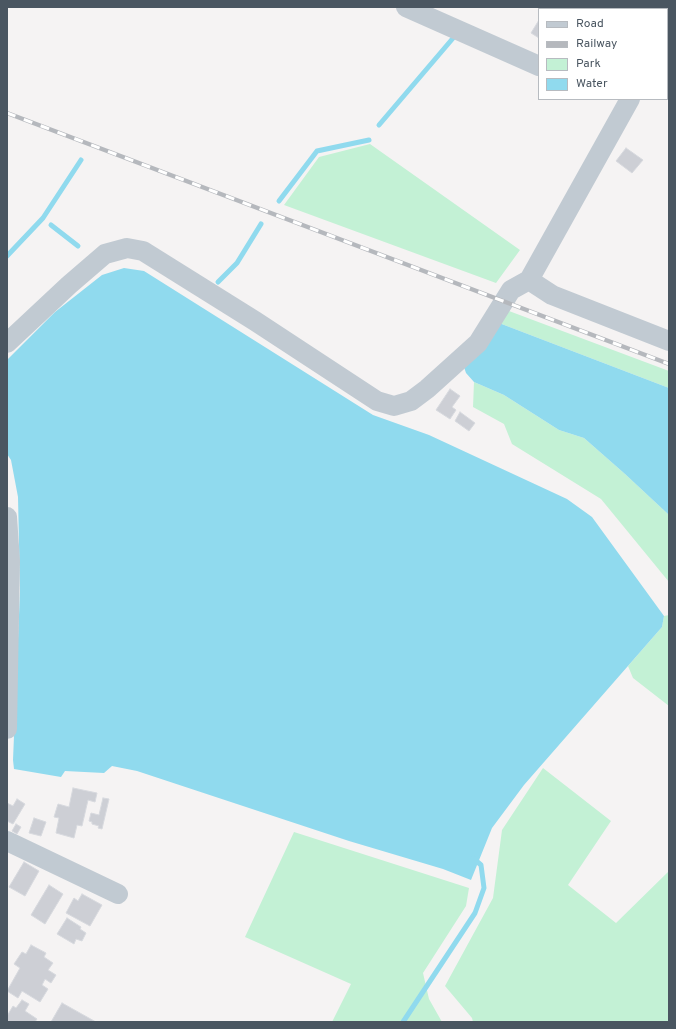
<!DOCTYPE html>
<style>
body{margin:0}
#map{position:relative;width:676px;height:1029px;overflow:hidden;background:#f5f3f3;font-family:Overpass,sans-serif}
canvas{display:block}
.frame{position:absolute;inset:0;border:8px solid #4a5661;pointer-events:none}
.legend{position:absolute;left:538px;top:8px;width:130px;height:92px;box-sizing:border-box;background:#fff;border:1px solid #b7bbc0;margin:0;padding:5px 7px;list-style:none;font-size:12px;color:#4a5661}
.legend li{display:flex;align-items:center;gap:8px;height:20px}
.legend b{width:20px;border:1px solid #b7bbc0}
</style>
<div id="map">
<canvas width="676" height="1029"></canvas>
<div class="frame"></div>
<ul class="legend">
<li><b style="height:5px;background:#c1cad2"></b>Road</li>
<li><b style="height:5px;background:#b5b8bd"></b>Railway</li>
<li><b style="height:11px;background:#c3f1d5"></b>Park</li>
<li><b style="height:11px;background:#90daee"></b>Water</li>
</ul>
</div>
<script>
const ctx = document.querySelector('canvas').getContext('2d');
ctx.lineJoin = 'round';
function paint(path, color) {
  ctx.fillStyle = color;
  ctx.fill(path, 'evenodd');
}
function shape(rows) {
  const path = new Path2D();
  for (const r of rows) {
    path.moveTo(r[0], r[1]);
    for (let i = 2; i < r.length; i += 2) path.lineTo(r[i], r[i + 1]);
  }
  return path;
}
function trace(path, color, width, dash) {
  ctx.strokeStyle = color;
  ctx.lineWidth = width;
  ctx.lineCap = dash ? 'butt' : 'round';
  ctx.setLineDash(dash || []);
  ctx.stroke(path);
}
const green = shape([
 [370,144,520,250,496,283,284,205,319,157],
 [509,311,669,371,669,388,499,323],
 [474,382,504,395,559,430,584,438,625,474,669,515,669,582,601,499,512,444,504,424,473,407],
 [669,615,669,706,633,678,628,666,662,627,664,616],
 [543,768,611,821,568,885,616,923,669,871,669,1022,473,1022,472,1018,445,986,493,898,502,830],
 [294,832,469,888,466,906,423,973,429,999,442,1022,332,1022,351,984,245,937]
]);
const water = shape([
 [124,268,144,271,373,415,429,435,567,499,592,517,664,616,662,627,524,785,492,828,471,880,443,869,349,841,137,771,112,766,104,773,65,771,61,777,14,769,13,760,20,591,18,497,11,460,7,454,7,360,55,312,102,275],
 [499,323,669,388,669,515,625,474,584,438,559,430,504,395,474,382,466,373,464,367]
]);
const stream = shape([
 [379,125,454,37],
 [279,201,317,151,369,140],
 [51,225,78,246],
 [7,256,43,218,81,160],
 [218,282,237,263,261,224],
 [403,1022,475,913,484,888,481,865,473,858]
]);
const building = shape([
 [539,20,539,38,531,33,539,20],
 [626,148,643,160,632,173,616,161,626,148],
 [450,389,460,396,452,407,456,410,450,419,436,410,450,389],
 [460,412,475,423,469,431,455,421,460,412],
 [73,788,97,793,95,802,88,800,82,826,77,825,74,838,56,833,59,818,54,817,58,804,69,807,73,788],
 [103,798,109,799,102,829,98,828,99,826,92,824,92,822,89,821,91,813,99,815,103,798],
 [17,799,25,804,13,824,7,821,7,803,13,806,17,799],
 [34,818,46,822,41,836,29,833,34,818],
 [16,824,21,827,17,834,12,831,16,824],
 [24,862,39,871,25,896,9,887,24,862],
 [49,885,63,894,45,924,31,915,49,885],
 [82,894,102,905,90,926,66,913,74,898,78,901,82,894],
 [67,918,81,927,80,929,86,933,82,941,76,939,74,944,57,934,67,918],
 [31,945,46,953,44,957,53,963,48,970,56,975,51,983,45,979,42,985,48,989,40,1002,22,991,18,998,7,991,20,968,14,964,22,952,26,954,31,945],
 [22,1000,29,1004,25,1011,37,1019,35,1022,7,1022,7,1016,13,1006,16,1008,22,1000],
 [62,1003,96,1022,51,1022,62,1003]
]);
const minor = shape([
 [406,7,539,66],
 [667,22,669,17],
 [529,280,552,295,669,341],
 [7,343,69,285,105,254,127,248,143,251,255,321,377,401,394,406,411,401,427,389,478,343,511,290,529,280,630,99],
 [7,517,10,561,7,729],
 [7,841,118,894]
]);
const rail = shape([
 [7,113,669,364]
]);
paint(green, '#c3f1d5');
paint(water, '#90daee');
trace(stream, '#90daee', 5);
paint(building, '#cdcfd5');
trace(building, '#d7d9de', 1);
trace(minor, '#c1cad2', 20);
trace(rail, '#b5b8bd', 4.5);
trace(rail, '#fff', 3, [9]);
</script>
